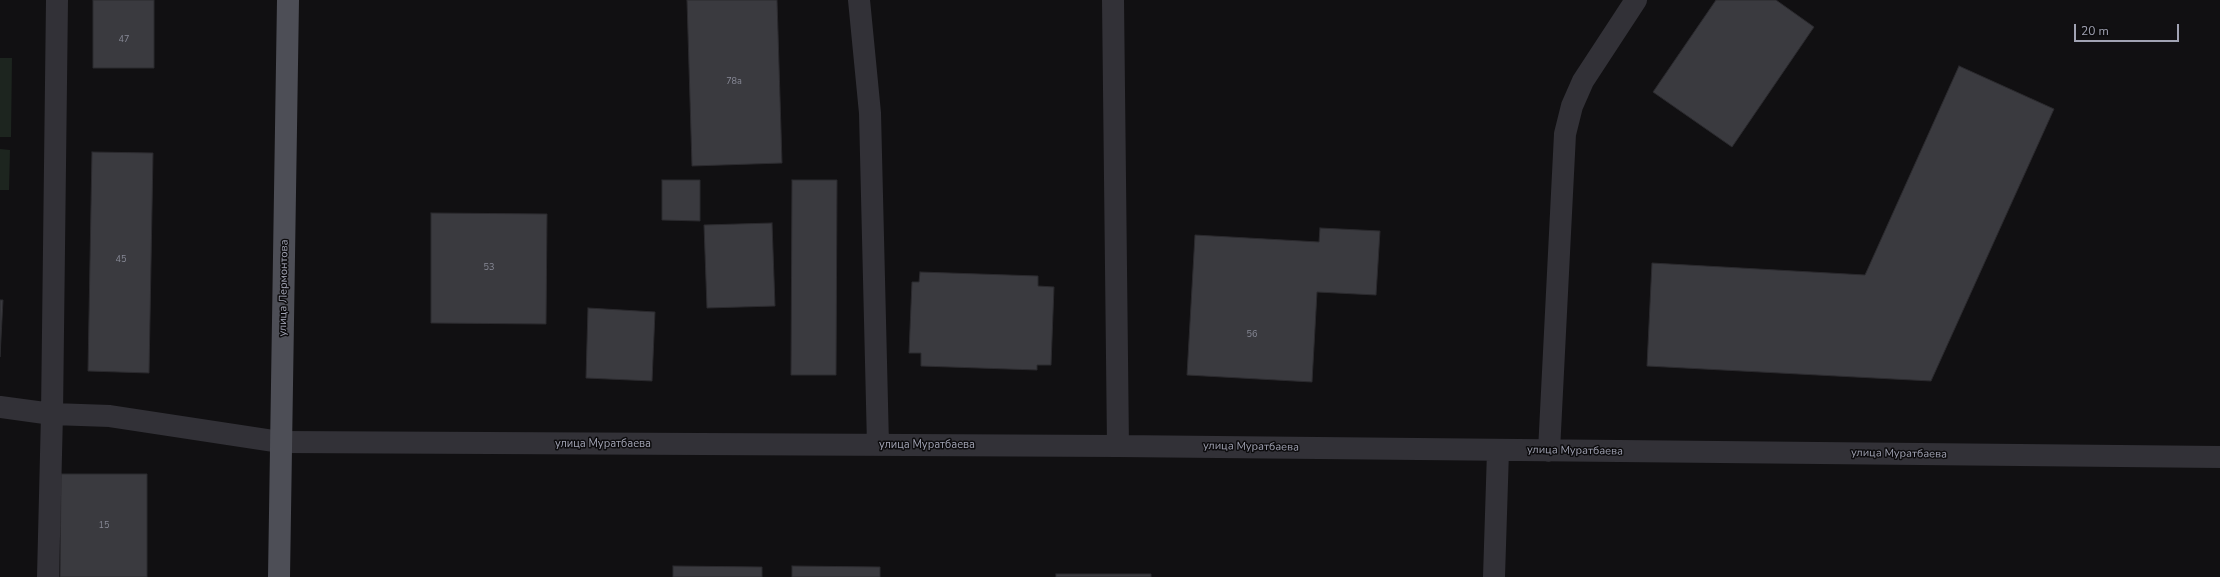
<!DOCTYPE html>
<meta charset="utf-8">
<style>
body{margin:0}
#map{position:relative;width:2220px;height:577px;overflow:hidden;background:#111012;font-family:"Nunito Sans",sans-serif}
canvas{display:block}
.scale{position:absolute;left:2074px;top:24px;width:105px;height:18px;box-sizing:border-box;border:2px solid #a1a3b3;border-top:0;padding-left:5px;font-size:12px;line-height:14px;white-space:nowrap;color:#a1a3b3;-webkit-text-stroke:3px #0c0b0d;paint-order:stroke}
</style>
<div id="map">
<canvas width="2220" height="577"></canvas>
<div class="scale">20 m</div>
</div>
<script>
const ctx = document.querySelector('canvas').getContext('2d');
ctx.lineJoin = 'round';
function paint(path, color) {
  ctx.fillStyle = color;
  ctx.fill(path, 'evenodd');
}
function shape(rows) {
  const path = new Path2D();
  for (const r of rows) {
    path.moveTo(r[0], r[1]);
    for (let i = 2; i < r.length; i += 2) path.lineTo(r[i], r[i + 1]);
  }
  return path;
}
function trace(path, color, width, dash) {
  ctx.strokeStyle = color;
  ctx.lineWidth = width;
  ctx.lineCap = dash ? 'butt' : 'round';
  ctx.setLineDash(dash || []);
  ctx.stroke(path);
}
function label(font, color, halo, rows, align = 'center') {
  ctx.font = font + ' "Nunito Sans",sans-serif';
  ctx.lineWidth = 3;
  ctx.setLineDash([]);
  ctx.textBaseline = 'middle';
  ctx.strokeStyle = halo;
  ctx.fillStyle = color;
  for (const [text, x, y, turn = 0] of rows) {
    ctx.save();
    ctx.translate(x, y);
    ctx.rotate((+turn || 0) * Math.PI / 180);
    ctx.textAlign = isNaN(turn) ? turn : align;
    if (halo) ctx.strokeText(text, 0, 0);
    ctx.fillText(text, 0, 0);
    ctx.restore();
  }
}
const green = shape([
 [0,58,12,58,11,137,0,137],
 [0,149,10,150,9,190,0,190]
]);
const building = shape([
 [93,0,154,0,154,68,93,68,93,0],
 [687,0,777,0,782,163,692,166,687,0],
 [1716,0,1776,0,1814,27,1732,147,1653,92,1716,0],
 [1959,66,2054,109,1931,381,1647,366,1652,263,1865,275,1959,66],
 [92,152,153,153,149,373,88,371,92,152],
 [662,180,700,180,700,221,662,220,662,180],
 [792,180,837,180,836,375,791,375,792,180],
 [431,213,547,214,546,324,431,323,431,213],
 [772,223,775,306,707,308,704,225,772,223],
 [1320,228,1380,231,1376,295,1317,292,1312,382,1187,375,1195,235,1319,242,1320,228],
 [920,272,1038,276,1038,286,1054,287,1051,365,1037,365,1037,370,921,366,921,353,909,353,912,282,919,282,920,272],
 [0,300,3,300,0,357,0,300],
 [588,308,655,312,652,381,586,378,588,308],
 [61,474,147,474,147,577,60,577,61,474],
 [673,566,762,567,762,577,673,577,673,566],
 [792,566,880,567,880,577,792,577,792,566],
 [1056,574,1151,574,1151,577,1056,577,1056,574]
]);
const minor = shape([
 [57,0,52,414,110,416,281,442,1118,446,2220,457],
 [859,0,870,113,878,445],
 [1113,0,1118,446],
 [0,407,52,414,48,577],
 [1549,451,1565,134,1572,106,1583,81,1636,0],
 [1494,577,1498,451]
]);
const major = shape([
 [279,577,288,0]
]);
const numberNames = [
 ["47",124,40],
 ["78а",734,82],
 ["45",121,260],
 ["53",489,268],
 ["56",1252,335],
 ["15",104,526]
];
const streetNames = [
 ["улица Лермонтова",284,288,-89],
 ["улица Муратбаева",603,444],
 ["улица Муратбаева",927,445],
 ["улица Муратбаева",1251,447,1],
 ["улица Муратбаева",1575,451,1],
 ["улица Муратбаева",1899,454,1]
];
paint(green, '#1d251f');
paint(building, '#3a3a3f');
trace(building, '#2b2a2e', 1);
trace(minor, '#323137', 22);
trace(major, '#4d4e56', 22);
label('9px', '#878996', null, numberNames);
label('11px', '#a1a3b3', '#0c0b0d', streetNames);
</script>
